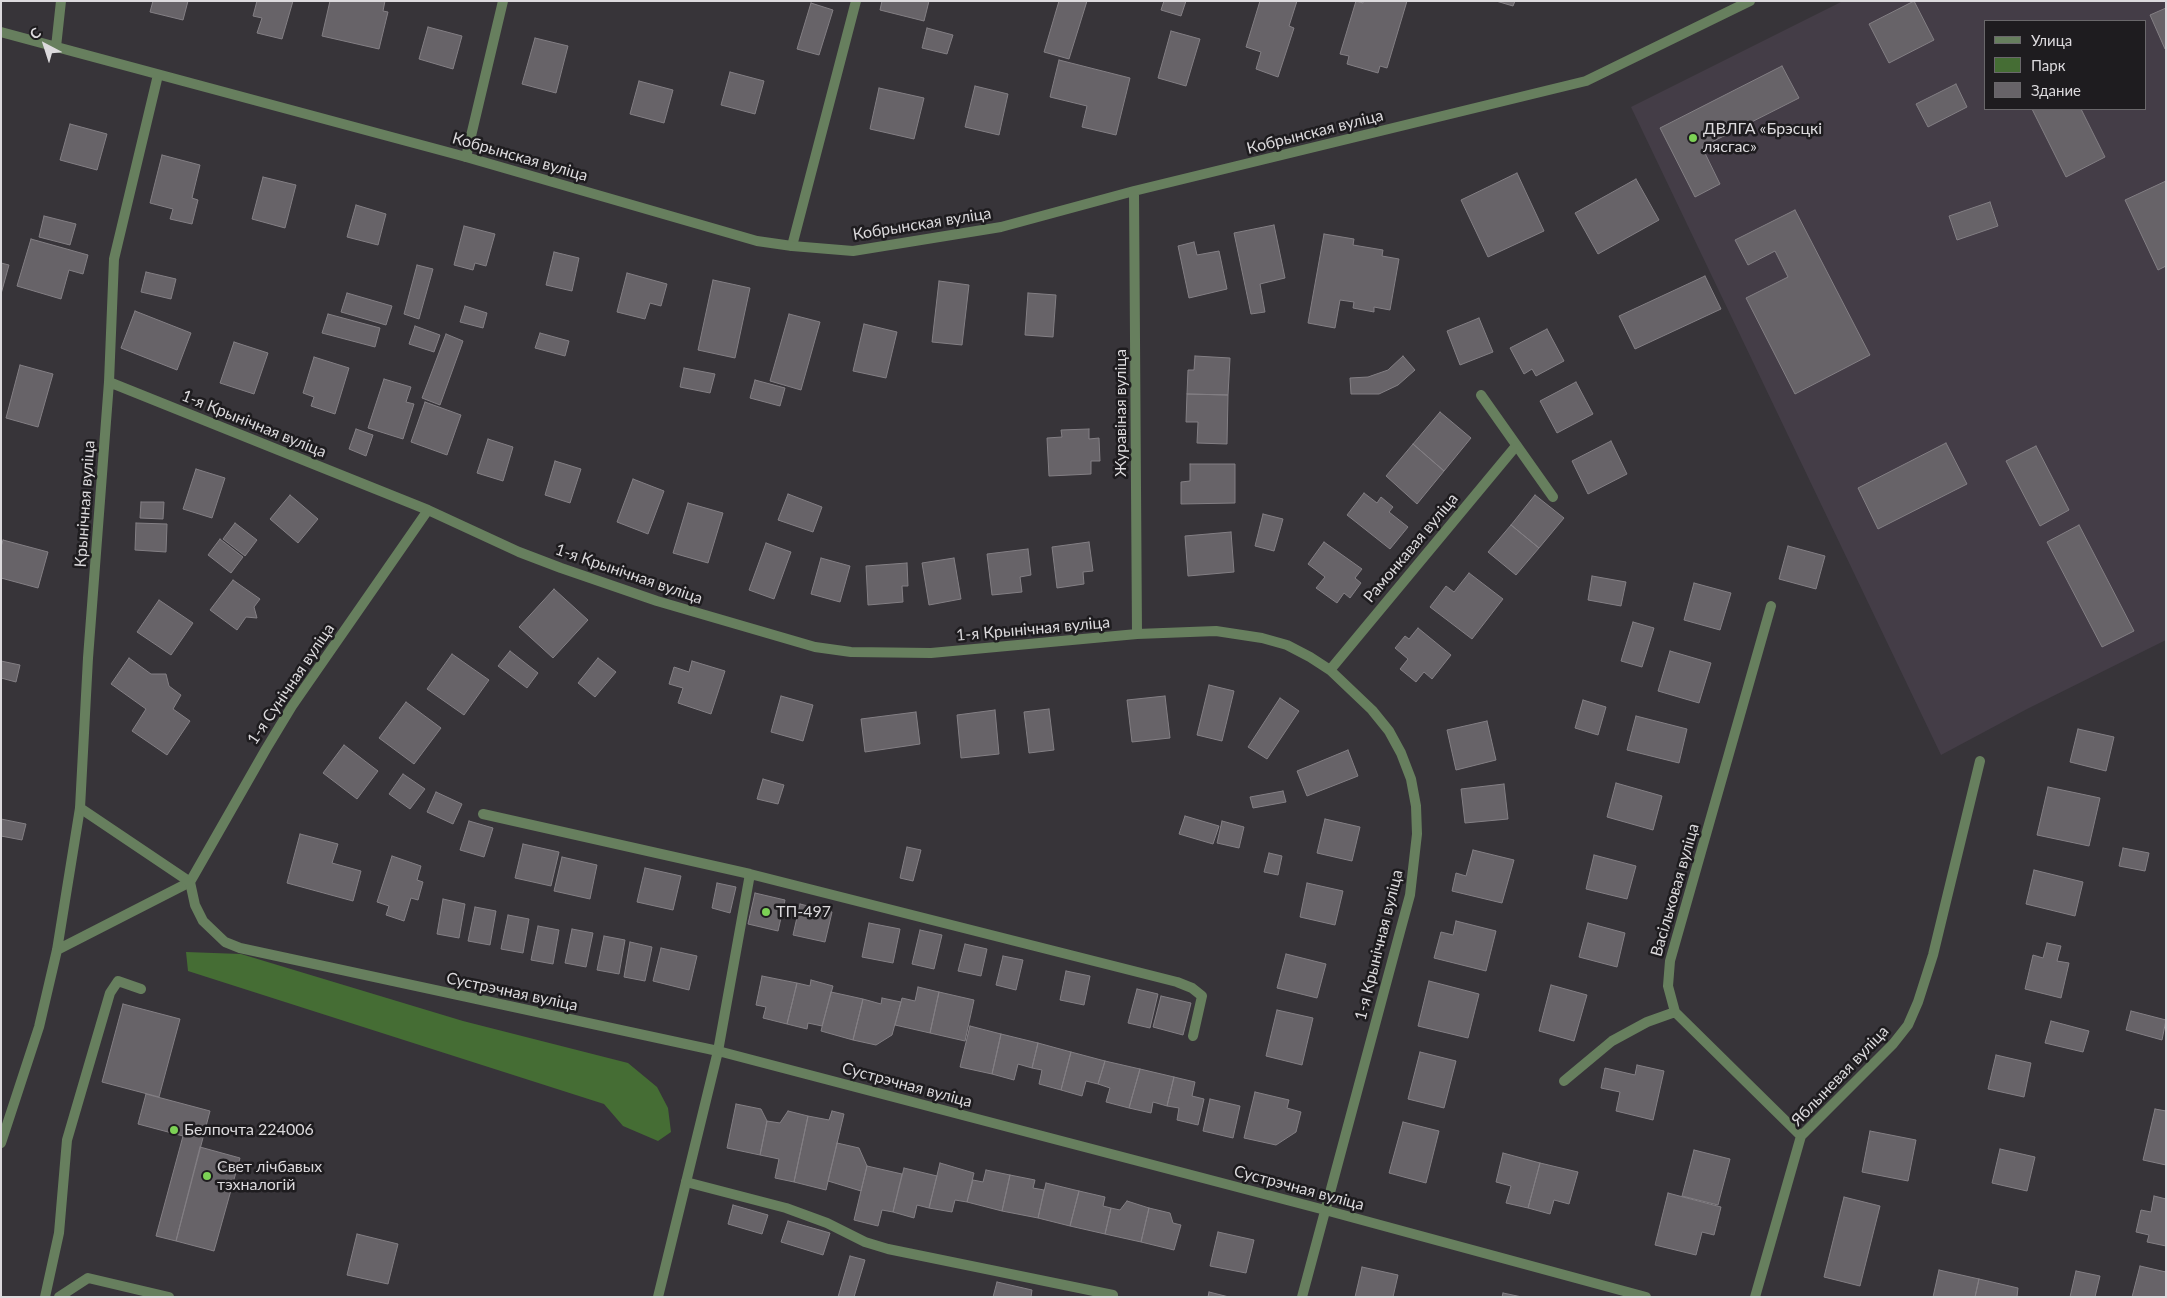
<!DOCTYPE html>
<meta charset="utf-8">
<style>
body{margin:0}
#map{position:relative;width:2167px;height:1298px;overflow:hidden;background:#373439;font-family:Lato,sans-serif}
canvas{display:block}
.frame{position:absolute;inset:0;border:2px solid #dcdadd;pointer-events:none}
.legend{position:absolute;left:1984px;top:20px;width:162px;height:90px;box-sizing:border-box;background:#1e1c1f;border:1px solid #6a686b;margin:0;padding:6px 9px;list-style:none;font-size:15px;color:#dcdadd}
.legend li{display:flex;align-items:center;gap:10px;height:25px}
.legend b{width:25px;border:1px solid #6a686b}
.north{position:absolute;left:20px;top:20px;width:50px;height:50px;-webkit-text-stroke:4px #1e1c1f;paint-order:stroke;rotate:320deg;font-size:14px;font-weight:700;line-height:20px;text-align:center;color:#dcdadd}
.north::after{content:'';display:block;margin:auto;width:18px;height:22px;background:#dcdadd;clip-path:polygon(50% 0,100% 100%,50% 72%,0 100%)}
</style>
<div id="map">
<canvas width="2167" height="1298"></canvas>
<div class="frame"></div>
<ul class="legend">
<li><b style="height:6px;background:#677f5e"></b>Улица</li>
<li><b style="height:14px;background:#456d34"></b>Парк</li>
<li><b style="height:14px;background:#676368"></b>Здание</li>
</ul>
<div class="north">С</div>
</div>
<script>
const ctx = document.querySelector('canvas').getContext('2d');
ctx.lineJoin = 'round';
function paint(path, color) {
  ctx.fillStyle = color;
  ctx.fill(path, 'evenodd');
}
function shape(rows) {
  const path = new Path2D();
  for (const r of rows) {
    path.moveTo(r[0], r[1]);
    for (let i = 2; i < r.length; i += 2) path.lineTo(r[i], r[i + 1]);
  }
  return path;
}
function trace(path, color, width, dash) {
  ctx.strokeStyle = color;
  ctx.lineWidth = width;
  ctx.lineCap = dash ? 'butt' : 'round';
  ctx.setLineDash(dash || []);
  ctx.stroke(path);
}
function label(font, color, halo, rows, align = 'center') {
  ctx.font = font + ' Lato,sans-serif';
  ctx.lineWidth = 5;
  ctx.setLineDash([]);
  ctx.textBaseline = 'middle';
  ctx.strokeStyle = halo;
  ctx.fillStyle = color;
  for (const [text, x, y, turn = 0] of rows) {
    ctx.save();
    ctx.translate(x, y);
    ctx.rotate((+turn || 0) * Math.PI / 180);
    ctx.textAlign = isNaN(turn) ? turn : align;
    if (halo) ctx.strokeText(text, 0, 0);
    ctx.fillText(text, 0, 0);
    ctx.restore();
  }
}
const built = shape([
 [1843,1,2166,1,2166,640,2027,709,1941,755,1631,107],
 [1986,21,2146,21,2146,109,1986,109]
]);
const green = shape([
 [186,952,241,954,463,1021,628,1063,657,1087,668,1108,671,1132,658,1141,623,1126,604,1104,188,971]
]);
const building = shape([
 [153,1,188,1,183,20,150,12,153,1],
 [257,1,293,1,282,39,257,33,262,18,253,16,257,1],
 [330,1,385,1,383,11,388,12,379,49,322,36,330,1],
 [882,1,929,1,924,21,880,10,882,1],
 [1059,1,1087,1,1069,59,1044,52,1059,1],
 [1164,1,1186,1,1181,16,1161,10,1164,1],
 [1260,1,1297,1,1289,26,1294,28,1278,77,1256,69,1261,52,1246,47,1260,1],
 [1356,1,1363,3,1363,1,1407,1,1387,68,1380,66,1378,73,1347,64,1349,56,1340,54,1356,1],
 [1496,1,1515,1,1513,6,1496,1],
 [1914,1,1934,40,1889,63,1869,24,1914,1],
 [811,3,833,10,819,55,797,49,811,3],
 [2166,8,2166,49,2165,49,2150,15,2166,8],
 [428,27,462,36,453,69,419,59,428,27],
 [927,28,953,35,947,54,922,48,927,28],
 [1171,31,1200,39,1186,86,1158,78,1171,31],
 [535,38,568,46,556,93,522,84,535,38],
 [1059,60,1130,78,1116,135,1082,127,1087,106,1050,97,1059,60],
 [1782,66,1799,98,1702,147,1720,184,1695,197,1660,128,1782,66],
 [730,72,764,81,755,114,721,105,730,72],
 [639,81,673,90,664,123,630,114,639,81],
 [1956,84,1967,107,1928,127,1916,104,1956,84],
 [975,86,1008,94,999,135,965,127,975,86],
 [879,88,924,98,914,139,870,129,879,88],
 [2032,109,2081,109,2105,157,2066,177,2032,109],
 [70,124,107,134,97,170,60,160,70,124],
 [162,155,200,165,192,198,198,200,192,224,170,219,173,209,150,203,162,155],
 [1517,173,1544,231,1488,257,1461,200,1517,173],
 [263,177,296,185,285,228,252,219,263,177],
 [1636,179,1659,220,1598,254,1575,213,1636,179],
 [2166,181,2166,266,2158,270,2125,200,2166,181],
 [1990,202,1998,226,1957,240,1949,216,1990,202],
 [356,205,386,214,378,245,347,237,356,205],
 [1795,210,1870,355,1795,394,1746,298,1788,277,1775,251,1748,265,1735,240,1795,210],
 [44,216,76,224,70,245,39,237,44,216],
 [1274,225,1285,278,1260,284,1265,312,1251,314,1234,233,1274,225],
 [464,226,495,234,486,266,475,263,473,270,454,265,464,226],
 [1324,234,1354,239,1353,245,1383,250,1382,256,1399,259,1390,310,1374,307,1374,312,1353,308,1354,302,1340,300,1335,328,1308,323,1324,234],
 [31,239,88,255,83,274,69,270,61,299,17,286,31,239],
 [1194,242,1197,255,1219,251,1227,289,1189,298,1178,246,1194,242],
 [554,252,579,258,572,291,546,285,554,252],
 [1,263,9,265,1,294,1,263],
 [417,265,433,269,419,319,404,314,417,265],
 [146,272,176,279,171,299,141,292,146,272],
 [627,273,667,284,661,306,650,303,645,319,617,312,627,273],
 [1705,276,1721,309,1635,349,1619,316,1705,276],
 [713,280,750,288,735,358,698,350,713,280],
 [939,281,969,285,962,345,932,342,939,281],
 [347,293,392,306,386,325,341,312,347,293],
 [1028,293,1056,295,1053,337,1025,335,1028,293],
 [465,306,487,313,483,328,460,322,465,306],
 [135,311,191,333,177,370,121,348,135,311],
 [328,314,380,328,375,347,322,333,328,314],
 [789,314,820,322,801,390,770,381,789,314],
 [1479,318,1493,352,1460,365,1447,331,1479,318],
 [864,324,897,332,886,378,853,371,864,324],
 [415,326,440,335,434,352,409,344,415,326],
 [1547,329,1564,361,1536,376,1532,369,1524,374,1510,348,1547,329],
 [540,333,569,341,565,356,535,348,540,333],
 [446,334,463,341,440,405,422,398,446,334],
 [234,342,268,353,254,394,220,383,234,342],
 [1195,356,1230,358,1228,395,1187,394,1188,370,1194,370,1195,356],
 [1403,356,1415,370,1398,385,1379,394,1351,394,1350,378,1368,377,1388,370,1403,356],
 [314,357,349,368,335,414,311,406,314,397,303,393,314,357],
 [20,365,53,374,38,427,6,418,20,365],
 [684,368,715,374,710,393,680,387,684,368],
 [384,379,411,387,406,402,414,404,403,439,368,428,384,379],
 [755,380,785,388,780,406,750,398,755,380],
 [1576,382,1593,414,1557,433,1540,401,1576,382],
 [1187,394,1228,395,1227,444,1197,443,1198,422,1186,422,1187,394],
 [425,402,461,415,447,455,411,442,425,402],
 [1440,412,1471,438,1444,471,1413,444,1440,412],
 [356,429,373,435,366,456,349,449,356,429],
 [1089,429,1089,439,1099,438,1100,461,1091,461,1091,474,1049,476,1047,438,1062,437,1061,430,1089,429],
 [488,439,513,447,503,481,477,473,488,439],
 [1611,441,1627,474,1588,494,1572,461,1611,441],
 [1946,443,1967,484,1878,529,1858,488,1946,443],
 [1413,444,1444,471,1417,504,1386,476,1413,444],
 [2036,446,2069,510,2040,526,2006,461,2036,446],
 [555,461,581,469,570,503,545,495,555,461],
 [1190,464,1235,464,1235,503,1181,504,1181,482,1190,481,1190,464],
 [196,469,225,478,212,518,183,509,196,469],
 [633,479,664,491,648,534,617,522,633,479],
 [1364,493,1377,503,1381,497,1393,507,1389,512,1408,527,1390,549,1347,515,1364,493],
 [788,494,822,507,813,532,778,520,788,494],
 [290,495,318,519,298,543,270,519,290,495],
 [1535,495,1564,518,1539,548,1511,525,1535,495],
 [141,502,164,502,163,519,140,518,141,502],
 [688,503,723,513,708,563,673,553,688,503],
 [1263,514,1283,519,1274,551,1255,546,1263,514],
 [136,523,167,524,166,552,135,550,136,523],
 [235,523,257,540,245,556,223,539,235,523],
 [1511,525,1539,548,1516,575,1488,552,1511,525],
 [2079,525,2134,631,2102,647,2047,542,2079,525],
 [1231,532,1234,572,1188,576,1185,536,1231,532],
 [220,539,243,557,231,573,208,555,220,539],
 [3,540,48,552,38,588,1,578,1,547,3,540],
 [1089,542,1093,571,1083,572,1084,584,1057,588,1052,547,1089,542],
 [1324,542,1362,569,1355,578,1361,583,1350,598,1344,593,1337,603,1316,588,1325,577,1308,564,1324,542],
 [766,543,791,552,774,599,749,590,766,543],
 [1788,546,1825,556,1816,589,1779,579,1788,546],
 [1028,549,1031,575,1020,577,1022,592,992,595,987,554,1028,549],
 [821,558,850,566,840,602,811,594,821,558],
 [954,558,961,599,929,605,922,563,954,558],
 [907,563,908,586,902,586,903,602,868,605,866,566,907,563],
 [1469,573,1503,599,1472,639,1430,607,1446,586,1454,592,1469,573],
 [1592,576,1626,582,1621,606,1588,600,1592,576],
 [233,580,260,599,254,607,257,618,246,617,237,630,210,610,233,580],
 [1694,583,1731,593,1720,630,1684,620,1694,583],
 [554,589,588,620,553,658,519,627,554,589],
 [159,600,193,623,171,655,137,632,159,600],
 [1633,622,1654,628,1642,667,1621,661,1633,622],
 [1418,628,1451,655,1432,679,1424,672,1416,682,1400,669,1408,659,1395,648,1405,636,1409,639,1418,628],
 [510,651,538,673,527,688,498,666,510,651],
 [1670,651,1711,663,1699,703,1658,691,1670,651],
 [452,654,489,680,464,715,427,689,452,654],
 [129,658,151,674,166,674,169,686,181,695,173,709,190,721,167,755,132,731,146,709,111,684,129,658],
 [598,658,616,672,595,697,578,683,598,658],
 [1,661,20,665,16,682,1,678,1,661],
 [692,661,725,671,711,714,678,703,683,688,669,684,674,667,689,672,692,661],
 [1209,685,1234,691,1222,741,1197,735,1209,685],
 [781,696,813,705,803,741,771,732,781,696],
 [1165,696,1170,738,1132,742,1127,700,1165,696],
 [1280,698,1299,711,1267,759,1248,747,1280,698],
 [1583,700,1606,707,1598,735,1575,728,1583,700],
 [406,702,441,728,414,764,379,738,406,702],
 [1049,709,1054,750,1029,753,1024,712,1049,709],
 [995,710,999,754,961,758,957,715,995,710],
 [916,712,920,744,865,752,861,719,916,712],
 [1636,716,1687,729,1679,763,1627,750,1636,716],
 [1487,721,1496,760,1456,770,1447,730,1487,721],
 [2078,729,2114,737,2106,771,2070,762,2078,729],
 [344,745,378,771,357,799,323,773,344,745],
 [1348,750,1358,776,1307,796,1297,771,1348,750],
 [403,774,425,789,410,809,389,794,403,774],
 [763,779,784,785,778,804,757,799,763,779],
 [1616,783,1662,796,1653,830,1607,817,1616,783],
 [1504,784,1508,819,1465,823,1461,789,1504,784],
 [2048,787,2100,798,2089,846,2037,835,2048,787],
 [1283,791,1286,802,1253,808,1250,797,1283,791],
 [436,792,462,804,453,824,427,812,436,792],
 [1185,816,1219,826,1213,844,1179,834,1185,816],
 [1,819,26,824,22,840,1,836,1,819],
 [1325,819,1360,827,1352,861,1317,853,1325,819],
 [469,821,493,828,484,857,460,850,469,821],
 [1222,821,1244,827,1239,848,1217,843,1222,821],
 [300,834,338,844,332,863,361,871,353,901,287,883,300,834],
 [523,844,559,852,551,886,515,878,523,844],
 [907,847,921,850,913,881,900,878,907,847],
 [2123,848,2149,853,2145,871,2119,866,2123,848],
 [1473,850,1514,860,1502,903,1452,891,1456,873,1466,876,1473,850],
 [1269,853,1282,856,1278,875,1264,872,1269,853],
 [1594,855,1636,866,1627,899,1586,889,1594,855],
 [392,856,421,866,417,880,423,882,418,900,411,898,404,921,386,915,389,906,377,902,392,856],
 [562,857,597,865,590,899,554,891,562,857],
 [645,868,681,876,673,910,637,902,645,868],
 [2034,870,2083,882,2075,916,2026,904,2034,870],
 [717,883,736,887,730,913,712,908,717,883],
 [1307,883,1343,891,1335,925,1300,917,1307,883],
 [755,893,785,900,778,931,748,924,755,893],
 [443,899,465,904,459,938,437,934,443,899],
 [800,904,832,912,825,942,793,935,800,904],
 [475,907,496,911,490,945,468,941,475,907],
 [508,915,529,919,523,953,501,949,508,915],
 [1456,921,1496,931,1486,971,1434,958,1441,932,1453,935,1456,921],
 [869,923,900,929,893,963,862,957,869,923],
 [1588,923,1625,933,1617,967,1579,957,1588,923],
 [538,926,559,930,553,964,531,960,538,926],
 [572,929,593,933,586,967,565,963,572,929],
 [920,930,942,935,934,969,912,964,920,930],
 [604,936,625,940,619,974,597,970,604,936],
 [630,942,652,947,645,981,624,977,630,942],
 [2047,943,2061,946,2057,961,2069,963,2061,998,2025,989,2033,955,2043,958,2047,943],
 [965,944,987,949,981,976,958,971,965,944],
 [661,948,697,956,689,990,653,981,661,948],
 [1286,954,1326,964,1317,998,1277,988,1286,954],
 [1003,956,1023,960,1016,990,996,985,1003,956],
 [1066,971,1090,976,1084,1005,1060,1000,1066,971],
 [762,976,797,983,787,1024,763,1018,766,1007,756,1005,762,976],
 [811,980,833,986,822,1026,808,1023,807,1029,787,1024,797,983,810,986,811,980],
 [1429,981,1479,994,1468,1038,1418,1026,1429,981],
 [1551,985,1587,995,1574,1041,1539,1031,1551,985],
 [918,987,939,992,930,1033,895,1025,902,998,915,1001,918,987],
 [1137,989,1158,994,1150,1028,1128,1023,1137,989],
 [831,992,863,999,853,1040,821,1031,831,992],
 [939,992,974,1000,965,1041,930,1033,939,992],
 [1161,996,1191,1003,1183,1035,1153,1027,1161,996],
 [882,998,901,1002,892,1035,876,1045,853,1040,863,999,881,1004,882,998],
 [123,1004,180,1019,159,1097,102,1082,123,1004],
 [1277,1010,1313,1018,1302,1065,1266,1056,1277,1010],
 [2131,1011,2166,1020,2162,1040,2126,1030,2131,1011],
 [2051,1021,2089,1031,2083,1052,2045,1043,2051,1021],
 [970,1026,1001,1034,992,1074,960,1067,970,1026],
 [1001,1034,1038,1043,1032,1068,1018,1064,1014,1080,992,1074,1001,1034],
 [1038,1043,1071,1052,1061,1090,1039,1084,1042,1070,1032,1068,1038,1043],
 [1071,1052,1105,1061,1098,1084,1086,1081,1082,1096,1061,1090,1071,1052],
 [1420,1052,1456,1061,1444,1108,1408,1099,1420,1052],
 [1996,1055,2031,1063,2024,1097,1988,1089,1996,1055],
 [1105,1061,1140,1069,1129,1108,1106,1102,1110,1088,1098,1084,1105,1061],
 [1637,1065,1664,1071,1653,1120,1616,1111,1620,1092,1601,1088,1605,1068,1635,1075,1637,1065],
 [1140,1069,1174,1077,1167,1106,1153,1102,1151,1113,1129,1108,1140,1069],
 [1174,1077,1195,1082,1192,1096,1204,1099,1198,1125,1177,1120,1179,1108,1167,1106,1174,1077],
 [1255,1092,1289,1100,1287,1108,1301,1112,1296,1132,1276,1145,1244,1138,1255,1092],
 [146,1094,210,1111,176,1241,156,1236,183,1136,138,1124,146,1094],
 [1210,1099,1240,1106,1233,1138,1203,1131,1210,1099],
 [736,1104,761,1109,767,1121,760,1155,727,1148,736,1104],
 [2155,1109,2166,1111,2166,1165,2143,1160,2155,1109],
 [788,1111,808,1116,794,1182,775,1178,779,1159,760,1155,767,1121,780,1123,788,1111],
 [832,1111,844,1114,826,1190,794,1182,808,1116,829,1120,832,1111],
 [1403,1122,1439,1131,1426,1183,1389,1173,1403,1122],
 [1870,1131,1916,1140,1908,1181,1862,1172,1870,1131],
 [837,1143,859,1148,867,1166,861,1191,828,1181,837,1143],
 [200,1147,240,1158,214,1251,176,1241,200,1147],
 [2000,1149,2035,1157,2027,1191,1992,1183,2000,1149],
 [1694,1150,1730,1159,1718,1205,1682,1196,1694,1150],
 [1503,1153,1540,1163,1528,1208,1506,1203,1511,1186,1496,1182,1503,1153],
 [940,1163,974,1173,967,1202,955,1200,952,1212,929,1208,940,1163],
 [1540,1163,1578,1172,1569,1204,1554,1200,1550,1214,1528,1208,1540,1163],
 [867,1166,902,1174,893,1212,882,1210,878,1226,854,1220,867,1166],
 [904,1168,937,1176,929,1208,917,1205,914,1218,893,1212,904,1168],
 [986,1170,1010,1175,1002,1211,967,1202,973,1180,983,1182,986,1170],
 [1010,1175,1035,1180,1033,1188,1044,1190,1038,1218,1002,1211,1010,1175],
 [1046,1183,1079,1191,1070,1226,1038,1218,1046,1183],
 [1079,1191,1105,1197,1103,1206,1111,1208,1105,1234,1070,1226,1079,1191],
 [1668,1193,1721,1207,1714,1235,1702,1232,1696,1255,1655,1245,1668,1193],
 [2154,1196,2166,1199,2166,1246,2147,1242,2149,1235,2136,1232,2141,1210,2151,1212,2154,1196],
 [1844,1197,1880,1206,1860,1286,1824,1277,1844,1197],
 [1127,1201,1149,1208,1141,1242,1105,1234,1111,1208,1120,1210,1127,1201],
 [733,1205,768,1215,762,1234,728,1224,733,1205],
 [1149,1208,1170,1213,1173,1223,1181,1225,1174,1250,1141,1242,1149,1208],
 [788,1221,830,1233,823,1255,781,1242,788,1221],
 [1218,1232,1254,1240,1246,1273,1210,1266,1218,1232],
 [357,1234,398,1244,388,1284,347,1275,357,1234],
 [850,1256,865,1260,854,1297,838,1297,850,1256],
 [2140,1266,2166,1272,2166,1297,2132,1297,2140,1266],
 [1362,1267,1398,1275,1393,1297,1355,1297,1362,1267],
 [1939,1270,1979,1279,1975,1297,1933,1297,1939,1270],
 [2076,1271,2100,1276,2095,1297,2070,1297,2076,1271],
 [1979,1279,2018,1288,2017,1297,1975,1297,1979,1279],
 [997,1282,1032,1290,1031,1297,993,1297,997,1282],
 [1209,1292,1229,1297,1208,1297,1209,1292],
 [1503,1293,1522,1297,1502,1297,1503,1293]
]);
const service = shape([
 [466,157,503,1],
 [792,246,856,1],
 [1481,395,1553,497],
 [483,814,750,874,1177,982,1192,988,1202,996,1193,1036],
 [57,950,190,882],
 [718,1051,750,874],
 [1,1143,39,1027,57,950,80,808],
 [686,1182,786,1208,827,1223,865,1242,888,1249,1113,1295],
 [45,1297,59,1233,67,1140,110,993,118,981,141,989],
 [59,1297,88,1278,169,1297]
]);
const minor = shape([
 [1,32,466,157,757,241,792,246,853,251,1001,227,1134,191,1586,81,1750,1],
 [56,47,61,1],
 [158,75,114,259,109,382,88,658,80,808,190,882],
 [1134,191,1137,634],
 [109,382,428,510,519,552,561,568,657,601,815,647,851,652,931,653,1137,634,1216,631,1262,638,1287,645,1310,657,1330,670,1372,710,1389,731,1401,753,1411,779,1416,806,1417,834,1410,895,1401,928,1302,1297],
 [1771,606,1670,961,1668,986,1675,1012,1801,1136],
 [1330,670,1516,446],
 [190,882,195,905,203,921,225,942,240,948,718,1051,1325,1210,1646,1297],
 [190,882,266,749,292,706,428,510],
 [1564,1081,1612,1041,1647,1022,1675,1012],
 [658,1297,718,1051],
 [1755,1297,1801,1136,1893,1044,1908,1025,1918,1002,1933,955,1980,761]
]);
const markers = [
 [1693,138,5,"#7cd155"],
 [766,912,5,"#7cd155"],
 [174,1130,5,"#7cd155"],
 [207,1176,5,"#7cd155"]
];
const poiNames = [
 ["ДВЛГА «Брэсцкі",1703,129],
 ["лясгас»",1703,147],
 ["ТП-497",776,912],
 ["Белпочта 224006",184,1130],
 ["Свет лічбавых",217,1167],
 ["тэхналогій",217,1185]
];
const streetNames = [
 ["Кобрынская вуліца",1315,132,-14],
 ["Кобрынская вуліца",520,157,16],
 ["Кобрынская вуліца",922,224,-9],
 ["Журавіная вуліца",1121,413,-90],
 ["1-я Крынічная вуліца",254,424,22],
 ["Крынічная вуліца",85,504,-86],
 ["Рамонкавая вуліца",1411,548,-50],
 ["1-я Крынічная вуліца",629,574,19],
 ["1-я Крынічная вуліца",1033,629,-5],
 ["1-я Сунічная вуліца",291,684,-56],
 ["Васільковая вуліца",1675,890,-74],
 ["1-я Крынічная вуліца",1379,945,-76],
 ["Сустрэчная вуліца",512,992,12],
 ["Яблыневая вуліца",1840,1076,-46],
 ["Сустрэчная вуліца",907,1085,15],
 ["Сустрэчная вуліца",1299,1188,15]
];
paint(built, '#443d47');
paint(green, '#456d34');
paint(building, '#676368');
trace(building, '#837f84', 1);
trace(service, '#677f5e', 10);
trace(minor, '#677f5e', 10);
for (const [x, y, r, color] of markers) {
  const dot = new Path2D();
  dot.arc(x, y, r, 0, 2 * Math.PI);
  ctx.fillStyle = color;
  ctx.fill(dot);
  trace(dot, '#1e1c1f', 2);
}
label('16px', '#dcdadd', '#1e1c1f', poiNames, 'left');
label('16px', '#dcdadd', '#1e1c1f', streetNames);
</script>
